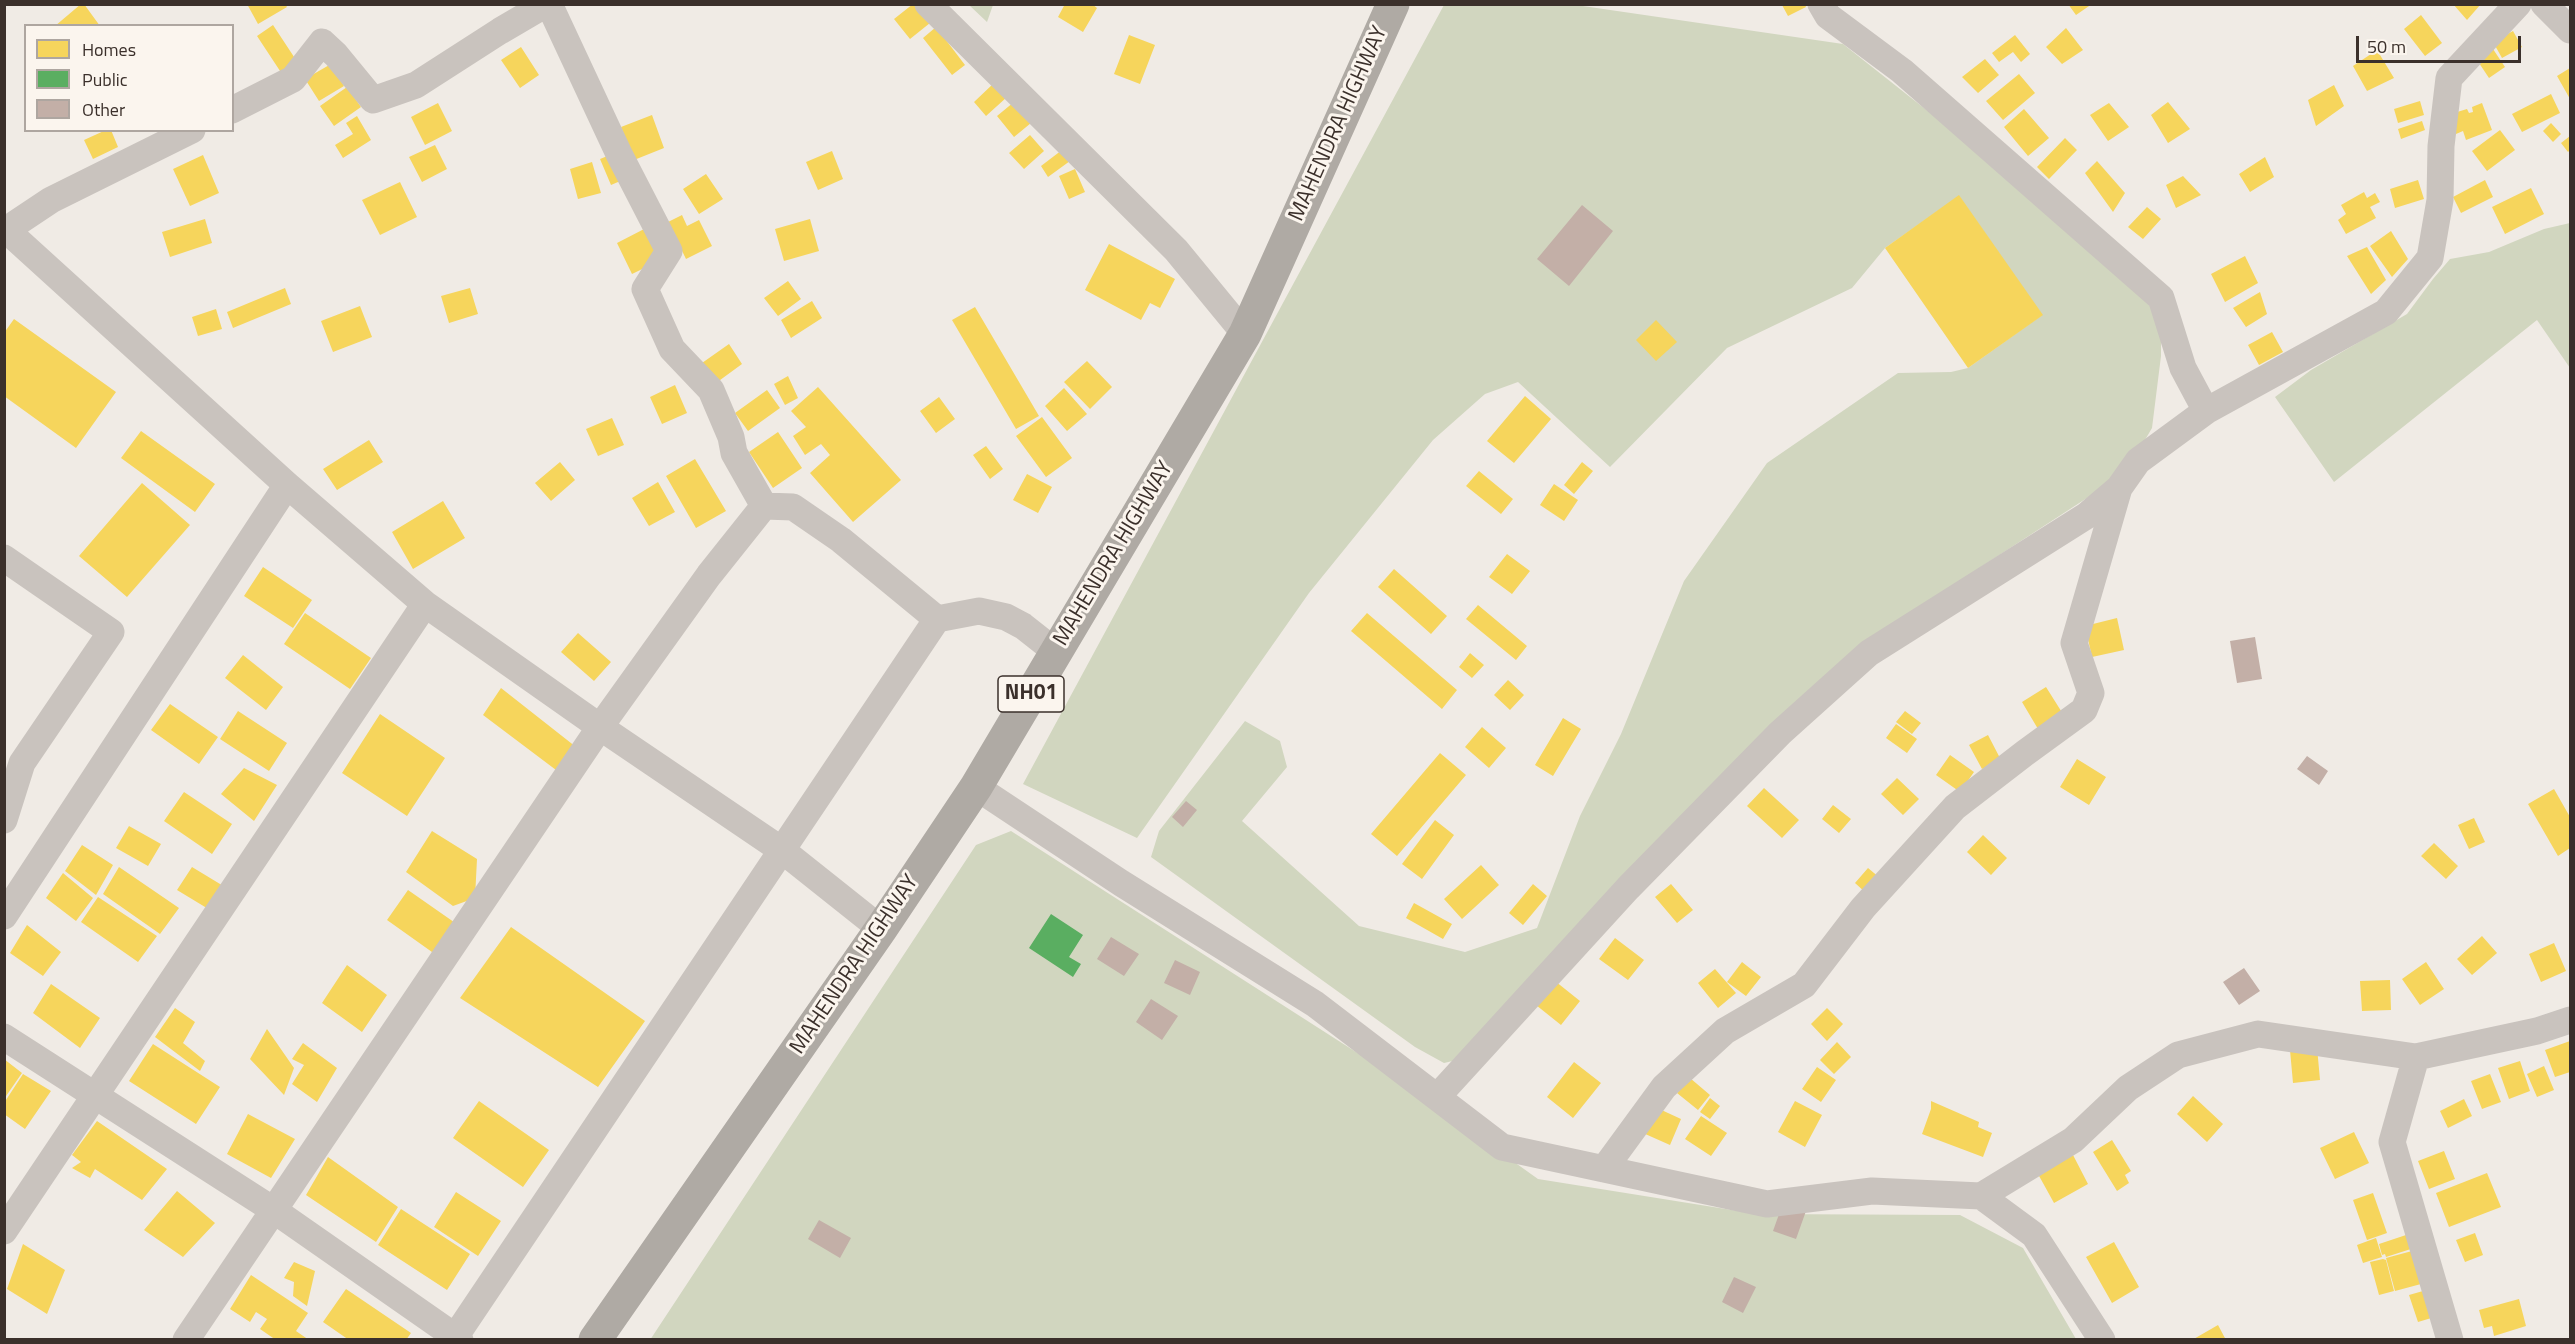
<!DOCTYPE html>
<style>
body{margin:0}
#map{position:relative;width:2575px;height:1344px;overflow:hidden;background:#f0ebe5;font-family:"Titillium Web",sans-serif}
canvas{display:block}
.frame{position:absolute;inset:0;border:6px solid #3b302b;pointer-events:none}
.legend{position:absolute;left:24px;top:24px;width:210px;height:108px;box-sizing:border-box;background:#fbf5ee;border:2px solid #aea6a0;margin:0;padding:8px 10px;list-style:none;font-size:18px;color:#3b302b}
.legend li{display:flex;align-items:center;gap:12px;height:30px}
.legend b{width:30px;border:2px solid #aea6a0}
.scale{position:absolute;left:2356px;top:36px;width:165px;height:27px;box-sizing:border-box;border:3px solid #3b302b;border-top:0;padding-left:8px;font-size:18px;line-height:21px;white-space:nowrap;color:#3b302b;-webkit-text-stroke:4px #fbf5ee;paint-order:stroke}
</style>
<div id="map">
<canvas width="2575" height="1344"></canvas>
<div class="frame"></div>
<ul class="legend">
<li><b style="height:16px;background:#f6d55c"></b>Homes</li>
<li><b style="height:16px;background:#5aae61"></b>Public</li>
<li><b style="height:16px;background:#c3afa7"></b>Other</li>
</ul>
<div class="scale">50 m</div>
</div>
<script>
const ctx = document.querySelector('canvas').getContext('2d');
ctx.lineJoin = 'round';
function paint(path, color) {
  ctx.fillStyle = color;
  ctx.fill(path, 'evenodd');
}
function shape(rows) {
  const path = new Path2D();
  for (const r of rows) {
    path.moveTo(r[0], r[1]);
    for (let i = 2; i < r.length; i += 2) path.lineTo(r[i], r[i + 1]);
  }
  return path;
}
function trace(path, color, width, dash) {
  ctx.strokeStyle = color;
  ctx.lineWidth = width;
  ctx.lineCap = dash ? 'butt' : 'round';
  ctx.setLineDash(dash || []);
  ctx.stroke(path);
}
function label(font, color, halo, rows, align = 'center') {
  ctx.font = font + ' "Titillium Web",sans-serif';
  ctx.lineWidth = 6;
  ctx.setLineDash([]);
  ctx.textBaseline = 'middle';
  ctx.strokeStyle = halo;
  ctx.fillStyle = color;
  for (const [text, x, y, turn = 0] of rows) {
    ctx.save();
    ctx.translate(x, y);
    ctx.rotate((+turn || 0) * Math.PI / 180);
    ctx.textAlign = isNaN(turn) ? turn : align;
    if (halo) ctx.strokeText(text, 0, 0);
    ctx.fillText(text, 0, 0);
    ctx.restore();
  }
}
const green = shape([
 [969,5,993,5,987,22],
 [1444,5,1576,5,1843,44,1972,146,2109,264,2161,317,2161,356,2152,428,2142,445,2110,483,1901,619,1461,1059,1444,1063,1415,1047,1151,857,1159,831,1245,721,1280,741,1287,767,1242,821,1359,926,1465,952,1537,928,1580,816,1621,734,1684,581,1767,463,1898,373,1951,372,1968,368,2042,315,1959,196,1885,248,1852,288,1727,348,1610,467,1518,382,1485,394,1433,440,1309,593,1137,838,1023,784],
 [2570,223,2570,368,2537,320,2334,482,2275,397,2311,370,2407,314,2433,279,2450,259,2489,252,2544,229],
 [1011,831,1395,1077,1538,1179,1757,1214,1960,1215,2023,1248,2076,1339,650,1340,976,845]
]);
const homes = shape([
 [81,4,84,4,100,26,55,26],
 [247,4,285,4,287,7,258,24],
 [913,4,916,4,930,23,910,39,894,19],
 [1065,4,1092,4,1097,8,1083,32,1058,17],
 [2068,4,2092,4,2076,15],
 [2453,4,2481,4,2467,20],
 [1782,5,1805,5,1806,7,1788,16],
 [2421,15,2442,43,2425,56,2404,29],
 [273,25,300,66,284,77,257,36],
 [936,27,965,65,952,75,923,38],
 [2066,28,2083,50,2062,64,2046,47],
 [2513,31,2522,47,2502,58,2493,42],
 [1129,35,1155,45,1140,84,1114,74],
 [2015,35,2030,54,2021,62,2013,52,1999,62,1992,53],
 [2491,46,2505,67,2489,78,2475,57],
 [521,47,539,75,520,88,501,60],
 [2377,50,2394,78,2367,91,2353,66],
 [1985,59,1999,75,1978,93,1962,77],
 [331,64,344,86,319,101,305,79],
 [2570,68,2570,99,2557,76],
 [2019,74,2035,93,2003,120,1986,101],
 [994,83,1007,97,986,116,974,102],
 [2334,85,2344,106,2316,126,2308,100],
 [347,87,361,107,334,126,320,106],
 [2551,94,2560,113,2522,132,2512,114],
 [2420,101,2424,115,2398,123,2394,109],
 [1014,102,1031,123,1014,137,997,116],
 [2168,102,2190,129,2168,143,2151,115],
 [438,103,452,131,425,145,411,117],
 [2109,103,2129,127,2108,141,2090,115],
 [2482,103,2492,130,2466,140,2463,131,2456,134,2452,123,2454,113,2467,109,2469,113,2473,112,2472,107],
 [2024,109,2049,138,2028,156,2004,127],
 [652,115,664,148,634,160,621,127],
 [357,116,371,140,343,158,335,145,353,134,346,123],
 [2422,121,2425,130,2401,139,2398,129],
 [2551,123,2561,134,2553,142,2543,131],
 [106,130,111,130,118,147,93,159,84,140],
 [2500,130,2515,150,2487,171,2472,151],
 [1030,135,1044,151,1024,169,1009,153],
 [2570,136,2570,150,2568,152,2561,143],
 [2065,138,2077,150,2049,179,2037,167],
 [435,145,447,169,422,182,409,157],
 [1062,150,1070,161,1048,177,1041,166],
 [832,151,843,179,818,190,806,162],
 [615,153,625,179,611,185,600,159],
 [203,155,219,193,190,206,173,169],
 [2265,157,2274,177,2250,192,2239,174],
 [2097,161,2125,193,2113,212,2085,173],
 [592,162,601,193,578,199,570,169],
 [1075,169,1085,192,1069,199,1059,176],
 [706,174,723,199,699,214,683,189],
 [2183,176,2201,195,2176,208,2166,185],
 [2418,180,2424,199,2395,208,2390,189],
 [2485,180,2493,197,2461,213,2453,197],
 [400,182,417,217,380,235,362,200],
 [2531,188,2544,214,2505,234,2492,207],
 [2364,192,2367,198,2375,193,2380,202,2370,207,2376,218,2346,234,2338,220,2346,214,2341,205],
 [1959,195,2043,315,1968,368,1885,248],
 [2147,207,2161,219,2143,239,2128,227],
 [682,215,687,226,699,220,712,246,686,259,668,222],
 [205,219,212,243,170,257,162,232],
 [810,219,819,251,784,261,775,229],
 [648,227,663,259,632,274,617,243],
 [2391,231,2408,259,2392,277,2370,246],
 [1109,244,1175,279,1160,308,1150,303,1141,320,1085,290],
 [2367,247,2386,280,2371,294,2347,256],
 [2245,256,2258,283,2225,302,2211,274],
 [788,281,801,299,778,316,764,298],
 [285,288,291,304,233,328,227,312],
 [470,288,478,314,449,323,441,296],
 [2260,292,2267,314,2246,327,2233,308],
 [812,301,822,318,791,338,781,320],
 [360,306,372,337,333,352,321,321],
 [975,307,1039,416,1016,429,952,320],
 [216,309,222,329,198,336,192,317],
 [14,319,116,392,76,448,4,396,4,333],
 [1656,320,1677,342,1656,361,1636,340],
 [2272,332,2283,352,2259,365,2248,345],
 [729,344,742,364,716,383,702,363],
 [1087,361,1112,387,1090,409,1064,382],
 [788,376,798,398,785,405,774,384],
 [675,385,687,413,662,424,650,397],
 [818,387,901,480,853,522,810,473,830,455,821,444,805,455,793,436,806,427,791,411],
 [1064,388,1087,414,1067,431,1045,406],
 [767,390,780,408,748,431,735,413],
 [1525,396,1551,419,1514,463,1487,441],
 [939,397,955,419,936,433,920,411],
 [1042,417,1072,458,1046,477,1016,436],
 [612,418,624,445,598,456,586,429],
 [141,431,215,484,195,512,121,458],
 [778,432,802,468,773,488,749,452],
 [369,440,383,462,337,490,323,469],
 [986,446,1003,469,990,479,973,455],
 [695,459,726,511,696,528,666,476],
 [560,462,575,480,551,501,535,483],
 [1582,462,1593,471,1574,494,1564,485],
 [1479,471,1513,499,1501,514,1466,486],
 [1027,474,1052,487,1038,513,1013,500],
 [658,482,675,512,649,526,632,498],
 [142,483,190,525,127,597,79,556],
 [1554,484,1578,500,1564,521,1540,505],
 [443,501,465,538,413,569,392,532],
 [1507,554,1530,571,1512,594,1489,577],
 [263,567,312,600,293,628,244,596],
 [1394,569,1447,616,1431,634,1378,587],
 [1478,605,1527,646,1516,660,1466,619],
 [305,613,371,658,350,689,284,644],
 [1367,613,1457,690,1442,709,1351,631],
 [2117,618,2124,650,2092,657,2085,626],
 [578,633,611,662,594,681,561,652],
 [1470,653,1484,665,1472,678,1459,667],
 [243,655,283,687,266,710,225,678],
 [1508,680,1524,695,1510,710,1494,695],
 [2046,687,2063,714,2038,729,2022,702],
 [501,688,576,747,560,773,483,715],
 [170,704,218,737,199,764,151,730],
 [238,711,287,743,269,771,220,739],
 [1905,711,1921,723,1912,734,1896,722],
 [380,714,445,758,407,816,342,773],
 [1563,718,1581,729,1553,776,1535,765],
 [1896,724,1917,739,1907,753,1886,738],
 [1482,727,1506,748,1489,768,1465,747],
 [1988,735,2001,760,1982,769,1969,745],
 [1440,753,1466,775,1397,856,1371,834],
 [1950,755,1974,772,1960,792,1936,775],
 [2077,759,2106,777,2089,805,2060,787],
 [244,768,277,785,254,821,221,794],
 [1897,778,1919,799,1903,815,1881,794],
 [1764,788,1799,820,1782,838,1747,806],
 [2554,789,2570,817,2570,848,2558,856,2528,804],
 [184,792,232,824,212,854,164,821],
 [1833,805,1851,819,1839,833,1822,819],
 [2474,818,2485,842,2469,849,2458,825],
 [1435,820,1454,835,1422,879,1402,864],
 [129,826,161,844,148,866,116,848],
 [432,831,477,859,475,898,453,906,406,872],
 [1983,835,2007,858,1991,875,1967,852],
 [2434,843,2458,866,2446,879,2421,856],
 [82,845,113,865,96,895,65,871],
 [1481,865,1499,885,1462,919,1444,899],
 [119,867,179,908,160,934,103,894],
 [192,867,225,887,210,910,177,890],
 [1868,868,1880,878,1866,893,1855,883],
 [63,873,93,898,76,921,46,898],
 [1533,884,1547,896,1523,925,1509,913],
 [1671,884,1693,910,1677,923,1655,897],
 [408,890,461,927,439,957,387,920],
 [98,897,157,936,138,962,81,922],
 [1414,903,1452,924,1443,939,1406,918],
 [27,925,61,952,43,976,10,953],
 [511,927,645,1021,598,1087,460,998],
 [2482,936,2497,953,2472,975,2457,959],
 [1615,938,1644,960,1628,980,1599,959],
 [2554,943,2566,971,2541,982,2529,954],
 [1742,962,1761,977,1746,996,1727,982],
 [2426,962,2444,989,2420,1005,2402,979],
 [347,965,387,995,362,1032,322,1003],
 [1715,969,1736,993,1718,1008,1698,983],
 [2390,980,2391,1010,2362,1011,2360,981],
 [1555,981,1580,1001,1561,1025,1536,1005],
 [51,984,100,1018,80,1048,33,1013],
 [175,1008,195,1022,183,1043,205,1061,200,1071,155,1037],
 [1827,1008,1843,1024,1827,1041,1811,1024],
 [267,1029,294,1068,284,1095,250,1059],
 [2570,1041,2570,1072,2555,1077,2545,1050],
 [1837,1042,1851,1057,1834,1074,1820,1060],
 [303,1043,337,1068,317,1102,292,1084,304,1065,292,1059],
 [153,1044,220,1087,196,1124,129,1081],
 [2317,1047,2320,1080,2293,1083,2290,1050],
 [4,1059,22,1073,4,1099],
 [2520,1061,2530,1091,2509,1099,2498,1068],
 [1574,1062,1601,1083,1573,1118,1547,1097],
 [2544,1066,2554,1090,2537,1097,2527,1074],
 [1817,1067,1836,1080,1821,1102,1802,1089],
 [23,1074,51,1091,25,1129,4,1114,4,1103],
 [2490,1074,2501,1102,2482,1109,2471,1081],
 [1690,1078,1710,1095,1698,1110,1677,1093],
 [2193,1096,2223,1124,2207,1142,2177,1114],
 [1710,1098,1720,1106,1710,1119,1700,1112],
 [2464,1099,2472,1116,2448,1128,2440,1111],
 [479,1101,549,1150,523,1187,453,1138],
 [1795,1101,1822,1115,1805,1147,1778,1132],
 [1931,1101,1979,1122,1978,1127,1992,1133,1983,1157,1922,1134,1931,1109],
 [1655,1107,1681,1119,1670,1145,1643,1133],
 [248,1114,295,1139,271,1178,227,1154],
 [1701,1116,1727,1133,1711,1156,1685,1139],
 [97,1121,167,1169,142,1200,95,1169,90,1178,72,1168,81,1162,72,1155],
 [2354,1132,2369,1163,2335,1179,2320,1148],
 [2112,1140,2131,1171,2125,1175,2129,1183,2117,1191,2093,1152],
 [2444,1151,2455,1179,2429,1189,2418,1161],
 [2073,1155,2088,1184,2054,1203,2038,1174],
 [328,1157,398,1207,376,1242,306,1195],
 [2487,1173,2501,1207,2449,1227,2436,1193],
 [177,1191,215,1223,183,1257,144,1230],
 [456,1192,501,1221,478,1256,434,1227],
 [2373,1193,2387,1233,2367,1240,2353,1200],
 [401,1209,470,1254,447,1290,378,1245],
 [2475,1233,2483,1255,2465,1262,2456,1240],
 [2409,1234,2414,1248,2386,1257,2385,1254,2382,1255,2379,1244],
 [2376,1238,2382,1257,2363,1263,2357,1245],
 [2114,1242,2139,1287,2112,1303,2086,1257],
 [23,1244,65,1270,47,1314,7,1289],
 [2412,1251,2421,1284,2395,1291,2386,1258],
 [2383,1259,2386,1260,2394,1291,2379,1295,2370,1262],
 [294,1262,315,1271,307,1306,293,1296,294,1282,284,1278],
 [251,1275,308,1313,296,1331,309,1340,276,1340,260,1329,267,1319,256,1312,250,1322,230,1309],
 [346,1289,411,1333,406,1340,349,1340,323,1322],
 [2430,1289,2438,1316,2418,1322,2409,1295],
 [2519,1299,2526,1326,2494,1336,2492,1326,2484,1328,2479,1310],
 [2218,1325,2226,1340,2192,1340]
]);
const public = shape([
 [1051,914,1083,935,1069,957,1081,964,1073,977,1029,948]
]);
const building = shape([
 [1582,205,1613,231,1569,286,1537,259],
 [2255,637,2262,679,2237,683,2230,641],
 [2307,756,2328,771,2319,785,2297,769],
 [1186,801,1197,810,1183,827,1172,817],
 [1111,937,1139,954,1124,976,1097,959],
 [1175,960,1200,972,1190,995,1164,983],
 [2244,968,2260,991,2239,1005,2223,982],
 [1151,999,1178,1016,1162,1040,1136,1022],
 [1783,1203,1806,1211,1796,1239,1773,1231],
 [819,1220,851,1238,840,1258,808,1239],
 [1734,1277,1756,1287,1743,1313,1722,1302]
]);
const minor = shape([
 [549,4,619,154,669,251,645,289,672,349,711,390,731,437,734,453,764,506],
 [928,4,1176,250,1245,334],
 [1821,4,1828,16,1902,71,2161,298,2183,368,2206,411],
 [2544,4,2570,30],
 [232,110,293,79,322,42,336,55,373,100,416,85,500,31,546,4],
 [4,228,287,485,425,604,600,727,783,851,881,929],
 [8,232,15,224,51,200,192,130],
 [4,558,111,632,22,763,4,820],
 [976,787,1121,883,1315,1004,1502,1147,1767,1204,1872,1191,1981,1196,2034,1235,2102,1340],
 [4,916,287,485],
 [4,1037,275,1211,460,1340],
 [2416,1057,2392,1142,2450,1340],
 [1437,1097,1628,888,1780,733,1869,653,2086,516,2119,488,2138,461,2206,411,2386,312,2430,258,2440,200,2441,146,2449,78,2518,4],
 [1604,1169,1664,1087,1725,1031,1804,985,1863,908,1955,807,2025,753,2084,710,2091,693,2074,643,2119,488],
 [1981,1196,2073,1140,2128,1088,2178,1055,2258,1034,2416,1057,2537,1031,2570,1020],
 [4,1231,425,604],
 [186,1340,600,727,709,575,764,506,793,507,841,540,937,619],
 [453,1340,937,619,979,611,1006,617,1023,626,1056,652]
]);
const highway = shape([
 [595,1340,881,929,976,787,1245,334,1393,4]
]);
const shields = [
 [1031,694,66]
];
const shieldNames = [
 ["NH01",1031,694]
];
const streetNames = [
 ["MAHENDRA HIGHWAY",1339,124,-66],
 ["MAHENDRA HIGHWAY",1114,554,-59],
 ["MAHENDRA HIGHWAY",855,965,-56]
];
paint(green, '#d1d6bf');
paint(homes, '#f6d55c');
paint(public, '#5aae61');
paint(building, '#c3afa7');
trace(minor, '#c9c3be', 27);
trace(highway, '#afaaa4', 33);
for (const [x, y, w] of shields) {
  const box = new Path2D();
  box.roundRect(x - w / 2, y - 18, w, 36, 4.5);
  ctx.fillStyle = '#fbf5ee';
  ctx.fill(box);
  trace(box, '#3b302b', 1.5);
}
label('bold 21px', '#3b302b', null, shieldNames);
label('22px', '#3b302b', '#fbf5ee', streetNames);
</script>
